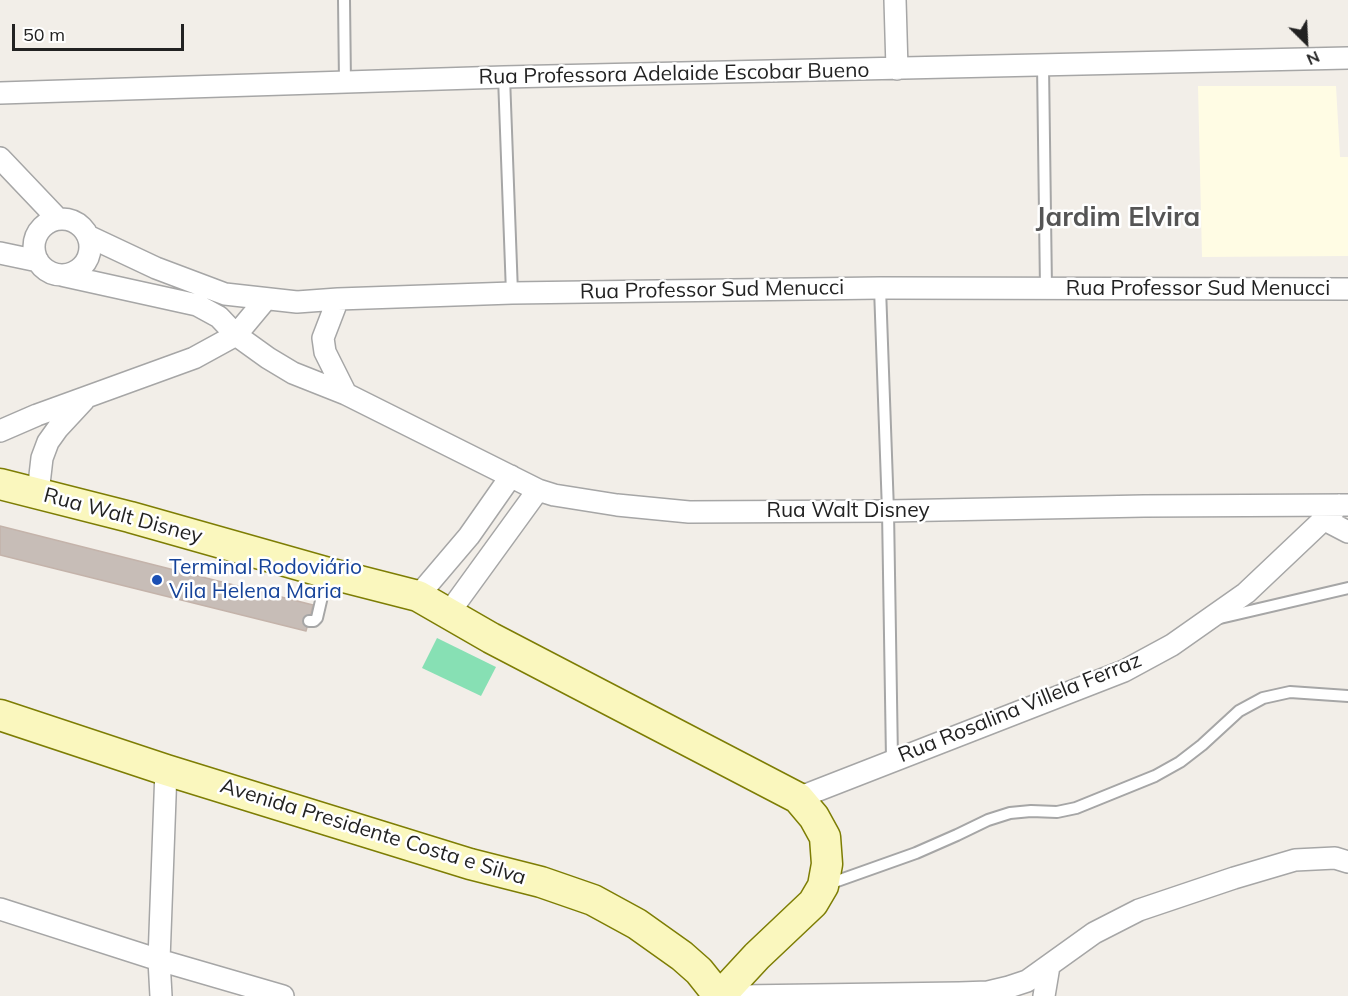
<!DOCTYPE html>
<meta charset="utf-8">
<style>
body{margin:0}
#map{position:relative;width:1348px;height:996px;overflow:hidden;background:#f2eee8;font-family:Mulish,sans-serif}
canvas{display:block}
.north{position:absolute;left:1276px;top:12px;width:60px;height:60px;-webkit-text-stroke:4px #fff;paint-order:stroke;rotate:156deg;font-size:16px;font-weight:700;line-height:24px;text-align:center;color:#222}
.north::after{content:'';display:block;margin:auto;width:21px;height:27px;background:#222;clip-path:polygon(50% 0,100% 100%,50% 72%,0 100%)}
.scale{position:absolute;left:12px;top:24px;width:172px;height:27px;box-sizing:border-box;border:3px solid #222;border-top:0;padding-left:8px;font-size:18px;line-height:21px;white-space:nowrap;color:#222;-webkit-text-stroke:4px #fff;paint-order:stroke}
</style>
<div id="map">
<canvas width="1348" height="996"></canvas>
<div class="north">N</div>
<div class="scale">50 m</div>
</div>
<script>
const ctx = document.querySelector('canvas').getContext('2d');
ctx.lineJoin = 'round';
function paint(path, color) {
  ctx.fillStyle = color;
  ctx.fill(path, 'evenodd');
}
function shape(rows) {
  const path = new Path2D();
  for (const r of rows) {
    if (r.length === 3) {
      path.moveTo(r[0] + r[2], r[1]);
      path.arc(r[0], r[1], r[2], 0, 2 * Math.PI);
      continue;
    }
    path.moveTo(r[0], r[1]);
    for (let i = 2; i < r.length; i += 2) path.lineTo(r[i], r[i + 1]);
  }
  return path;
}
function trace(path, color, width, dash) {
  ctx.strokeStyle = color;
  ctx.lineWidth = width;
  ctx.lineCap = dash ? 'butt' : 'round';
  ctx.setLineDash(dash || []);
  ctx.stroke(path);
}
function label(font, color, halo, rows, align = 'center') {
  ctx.font = font + ' Mulish,sans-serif';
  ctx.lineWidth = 5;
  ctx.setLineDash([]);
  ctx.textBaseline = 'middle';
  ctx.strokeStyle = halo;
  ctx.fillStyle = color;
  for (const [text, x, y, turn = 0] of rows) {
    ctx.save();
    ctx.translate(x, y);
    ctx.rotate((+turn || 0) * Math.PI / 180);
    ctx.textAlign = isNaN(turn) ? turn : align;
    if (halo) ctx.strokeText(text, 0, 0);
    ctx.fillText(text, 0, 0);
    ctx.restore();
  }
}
const education = shape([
 [1198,86,1336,86,1340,157,1348,157,1348,256,1202,257]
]);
const pitch = shape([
 [437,638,496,667,481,696,422,668]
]);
const building = shape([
 [0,526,313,605,306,631,0,555,0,526]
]);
const lane = shape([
 [344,0,345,82],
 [1043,65,1046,289],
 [504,77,512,293],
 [880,288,888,511,892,759],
 [1220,618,1348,588],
 [309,621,314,621,317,618,327,575],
 [826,885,916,853,957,835,988,820,1010,813,1031,811,1057,812,1076,808,1155,776,1180,762,1202,745,1239,711,1263,698,1290,692,1348,696]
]);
const street = shape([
 [895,0,897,69],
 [0,93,504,77,1348,58],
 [0,158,58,219],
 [62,247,28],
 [88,236,156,268,225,294,297,302,338,299,512,293,880,288,1348,289],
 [0,253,38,261],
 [61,275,197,305,219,317,236,335,268,358,293,373,346,394,538,490,554,495,617,505,689,512,888,511,1144,506,1348,505],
 [338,299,323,338,325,352,346,394],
 [0,431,37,415,194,358,236,335,266,299],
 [38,493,42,458,48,442,58,428,84,400],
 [1323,519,1348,532],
 [418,596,469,536,511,476],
 [448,614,538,490],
 [798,798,1124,671,1172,645,1246,593,1339,505],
 [0,909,159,960,283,996],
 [161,996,159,960,166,770],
 [741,996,959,993,988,992,1009,987,1027,981,1094,933,1139,910,1234,878,1295,860,1335,858,1348,862],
 [1044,996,1049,966]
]);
const secondary = shape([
 [0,484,130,517,328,573,418,596,491,638,798,798,814,817,825,837,827,864,823,886,813,903,757,956,720,996],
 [0,715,166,770,470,864,541,882,593,900,637,924,682,956,699,971,719,996]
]);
const markers = [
 [157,580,6,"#1a4fb4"]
];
const streetNames = [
 ["Rua Professora Adelaide Escobar Bueno",674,74,-1],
 ["Rua Professor Sud Menucci",1198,289],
 ["Rua Professor Sud Menucci",712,290,-1],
 ["Rua Walt Disney",848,511],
 ["Rua Walt Disney",123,516,15],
 ["Rua Rosalina Villela Ferraz",1020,708,-22],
 ["Avenida Presidente Costa e Silva",373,832,17]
];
const transitNames = [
 ["Terminal Rodoviário",169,568],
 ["Vila Helena Maria",169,592]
];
const districtNames = [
 ["Jardim Elvira",1118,218]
];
paint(education, '#fffce4');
paint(pitch, '#87e0b4');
paint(building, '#c7bdb7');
trace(building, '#c4b3aa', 1.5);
trace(lane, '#a6a6a6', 14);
trace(street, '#a6a6a6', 24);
trace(secondary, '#7d7d04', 33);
trace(lane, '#fff', 10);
trace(street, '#fff', 21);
trace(secondary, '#faf7be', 30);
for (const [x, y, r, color] of markers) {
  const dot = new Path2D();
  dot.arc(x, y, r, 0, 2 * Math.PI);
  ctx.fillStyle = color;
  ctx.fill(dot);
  trace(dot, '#fff', 2);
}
label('21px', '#222', '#fff', streetNames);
label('21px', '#164399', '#fff', transitNames, 'left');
label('bold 27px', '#555', '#fff', districtNames);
</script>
